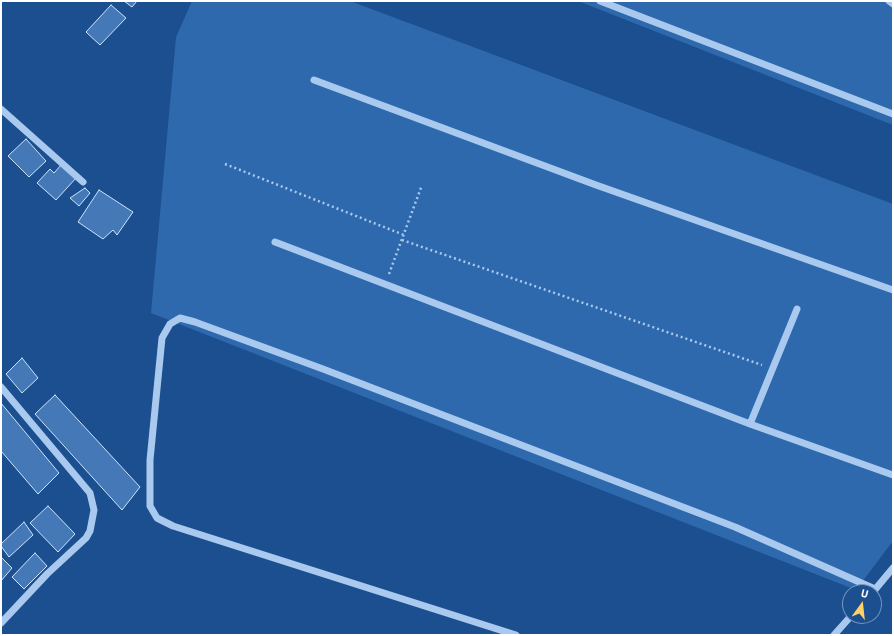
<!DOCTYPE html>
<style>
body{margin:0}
#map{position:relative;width:894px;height:636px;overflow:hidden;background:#1b4f8f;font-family:"Titillium Web",sans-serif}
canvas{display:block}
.frame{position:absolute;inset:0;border:2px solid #fff;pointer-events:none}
.north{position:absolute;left:842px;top:584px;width:40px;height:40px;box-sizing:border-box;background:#1b4f8f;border:1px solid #7695bc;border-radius:50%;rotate:15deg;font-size:11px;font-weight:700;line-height:16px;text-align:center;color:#fff}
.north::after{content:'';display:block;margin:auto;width:14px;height:18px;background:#ffd166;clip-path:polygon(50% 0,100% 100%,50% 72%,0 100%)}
</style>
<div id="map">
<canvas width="894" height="636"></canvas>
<div class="frame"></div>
<div class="north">U</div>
</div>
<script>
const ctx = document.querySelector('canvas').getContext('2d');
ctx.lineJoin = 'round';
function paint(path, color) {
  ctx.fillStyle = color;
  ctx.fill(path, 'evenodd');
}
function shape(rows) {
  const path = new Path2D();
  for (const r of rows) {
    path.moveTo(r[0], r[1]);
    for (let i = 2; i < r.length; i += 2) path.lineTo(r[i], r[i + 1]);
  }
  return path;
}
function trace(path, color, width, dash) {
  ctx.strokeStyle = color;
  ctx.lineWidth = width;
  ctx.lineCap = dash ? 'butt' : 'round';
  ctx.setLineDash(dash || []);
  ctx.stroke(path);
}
const green = shape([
 [192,1,350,1,893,204,893,541,856,590,151,313,176,37],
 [578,1,893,1,893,125]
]);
const building = shape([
 [124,1,137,1,132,7,124,1],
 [111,5,126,18,100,45,86,32,111,5],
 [26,139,46,161,29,177,8,156,26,139],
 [62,164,77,177,56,200,37,183,50,169,54,173,62,164],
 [85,188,90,193,79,206,70,198,85,188],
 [99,190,133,212,117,235,113,230,103,239,78,222,99,190],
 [22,358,38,378,22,393,6,374,22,358],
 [55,395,140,487,122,510,35,414,55,395],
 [1,403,59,473,38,494,1,451,1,403],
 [48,506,75,534,58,552,30,523,48,506],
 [24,522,33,535,9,557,1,546,1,544,24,522],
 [35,553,47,566,24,589,12,577,35,553],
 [1,557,12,568,1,581,1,557]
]);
const path = shape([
 [225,164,404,235],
 [402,240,762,365],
 [389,274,422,185]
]);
const minor = shape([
 [600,1,893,114],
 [889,1,893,4],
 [314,80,596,185,893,290],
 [1,109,83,182],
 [275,242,750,424,893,475],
 [1,387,90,493,94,510,90,531,86,538,47,574,1,623],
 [750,424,797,309],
 [873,592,893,568],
 [516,635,173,526,157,518,150,506,150,460,162,338,170,324,180,318,195,322,323,369,735,527,875,589],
 [834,635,851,616]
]);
paint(green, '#2e69ad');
paint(building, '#4478b7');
trace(building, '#cfe3fa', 1);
trace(path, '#a9c9ee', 2.5, [2, 3]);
trace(minor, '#a9c9ee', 7);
</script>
